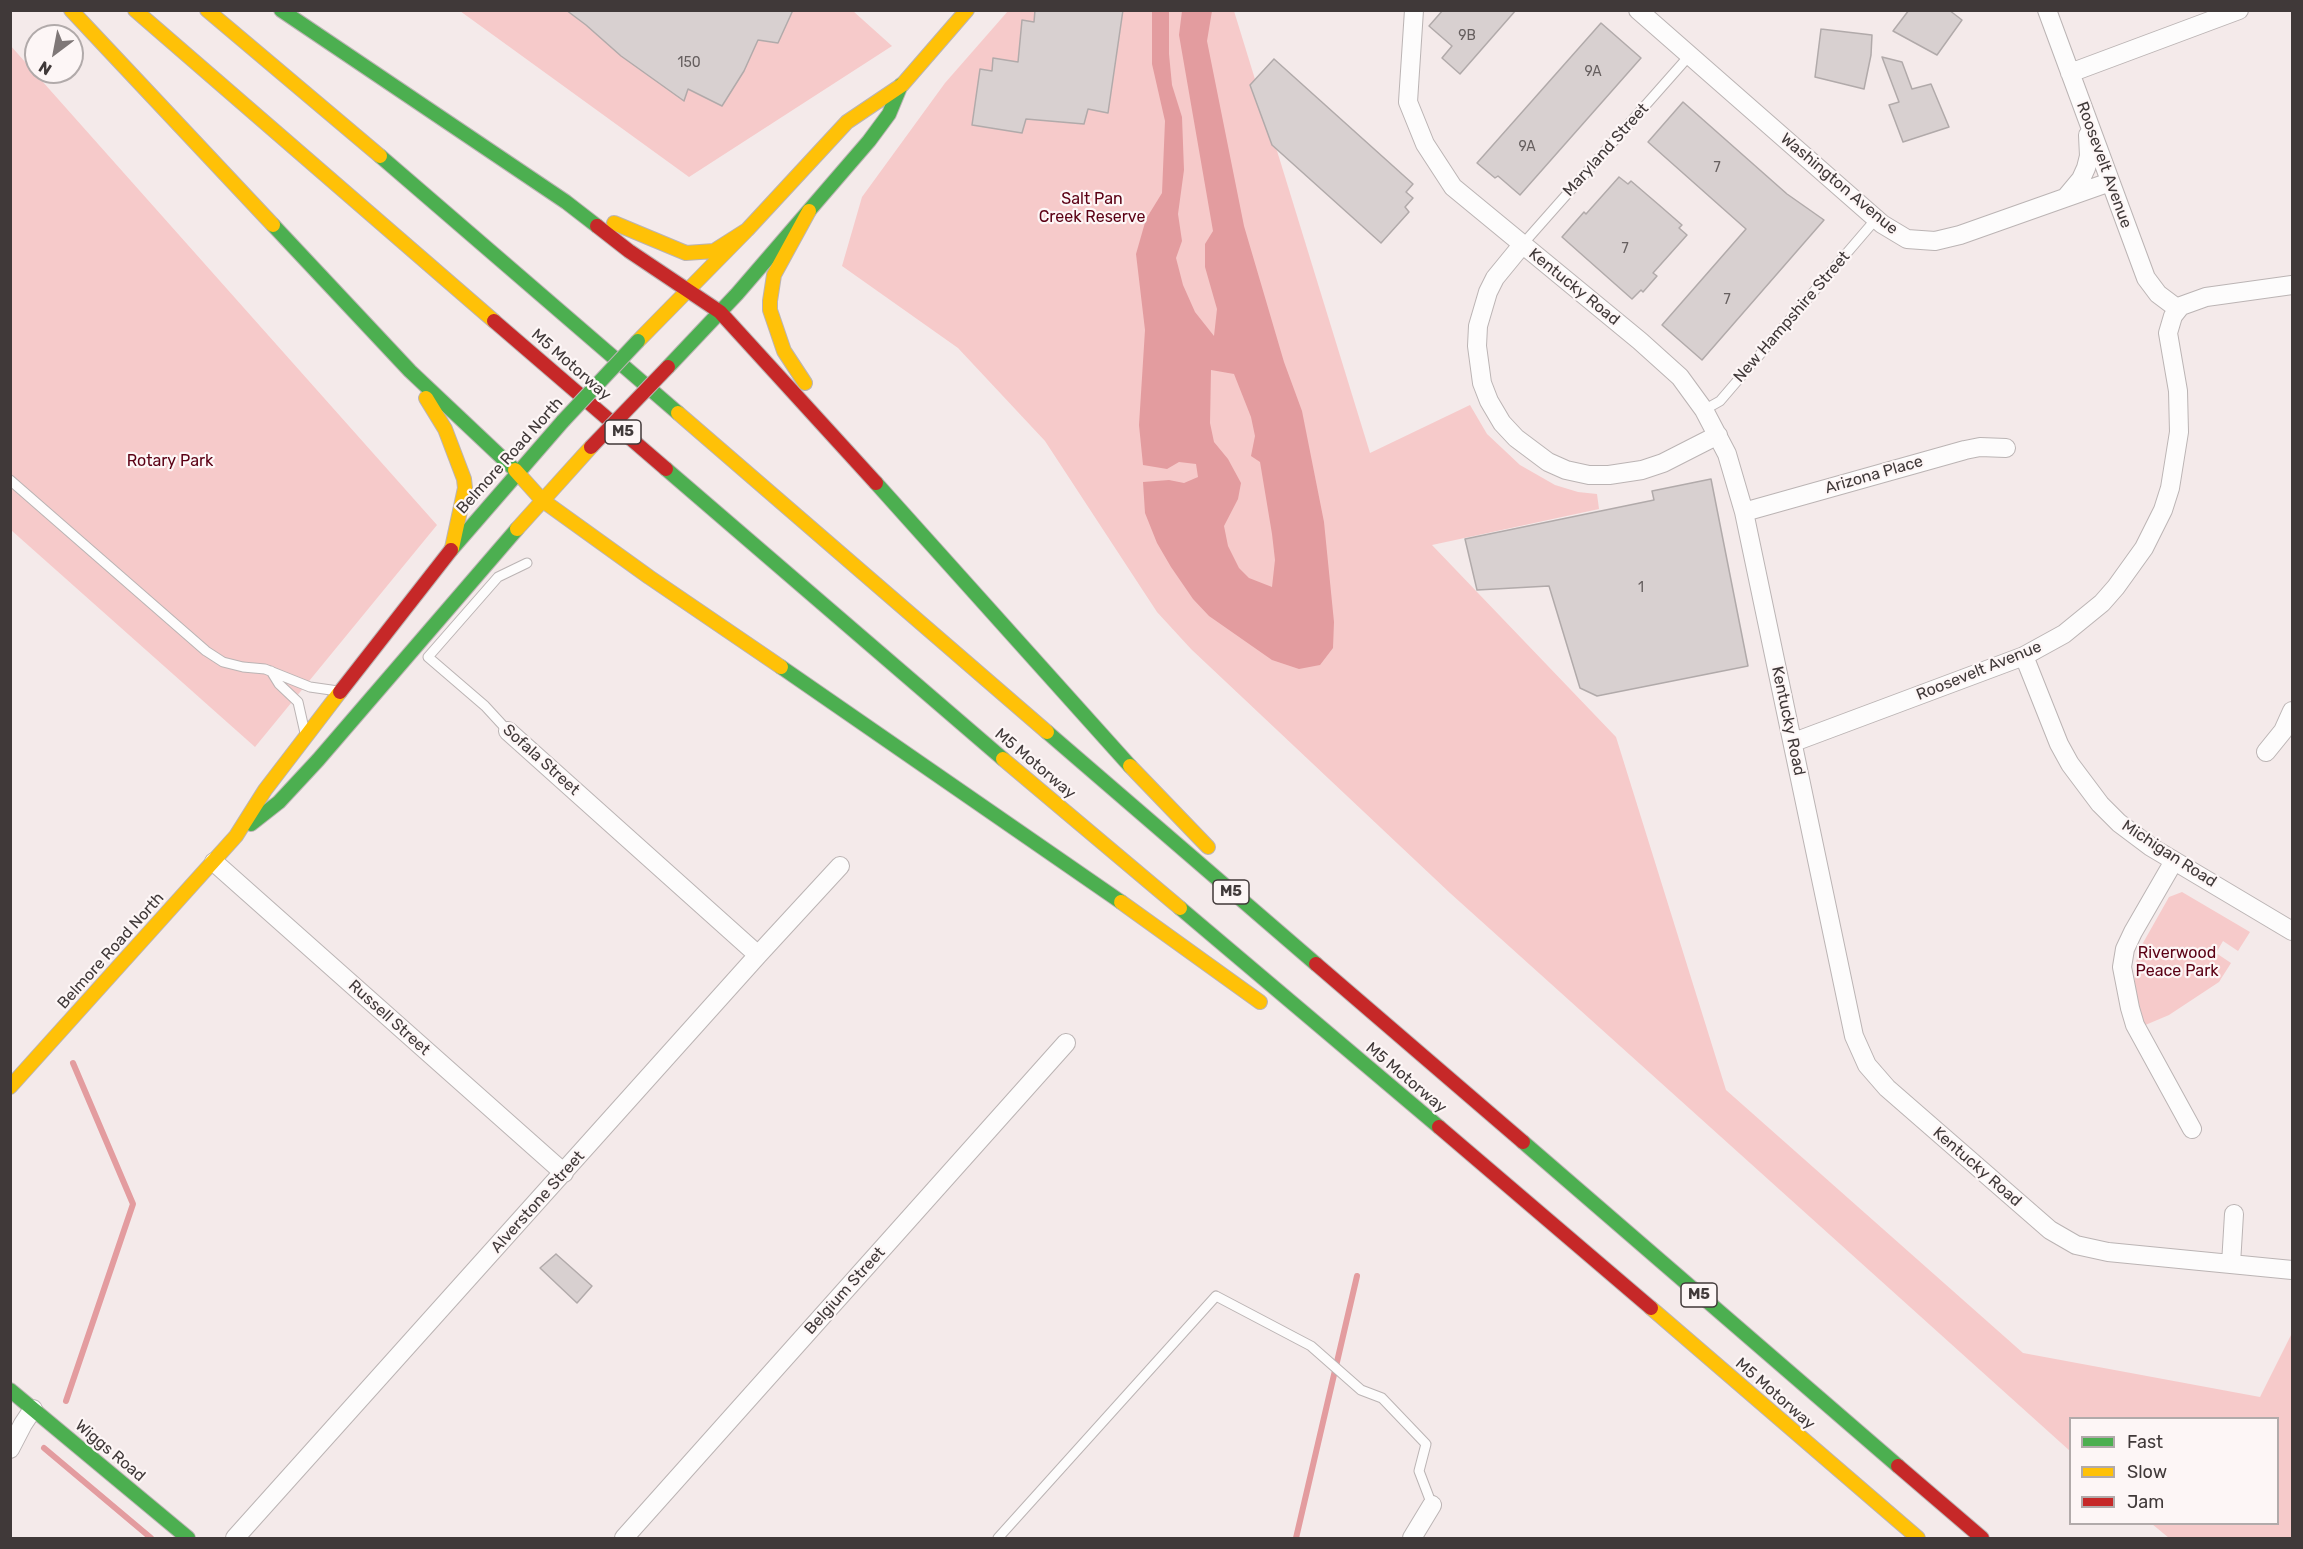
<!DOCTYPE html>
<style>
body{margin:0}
#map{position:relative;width:2303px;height:1549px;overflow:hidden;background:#f4eaea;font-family:Rubik,sans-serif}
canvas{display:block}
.frame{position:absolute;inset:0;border:12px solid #403939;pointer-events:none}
.legend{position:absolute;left:2069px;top:1417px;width:210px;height:108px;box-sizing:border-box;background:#fdf6f6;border:2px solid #b1aaaa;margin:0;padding:8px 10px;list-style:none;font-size:18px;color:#403939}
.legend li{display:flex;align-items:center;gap:12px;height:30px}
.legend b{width:30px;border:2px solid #b1aaaa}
.north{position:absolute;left:24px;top:24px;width:60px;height:60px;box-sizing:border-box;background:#fdf6f6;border:2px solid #b1aaaa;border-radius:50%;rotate:212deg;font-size:16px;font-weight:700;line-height:24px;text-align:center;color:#403939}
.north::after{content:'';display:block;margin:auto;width:21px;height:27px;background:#7f7777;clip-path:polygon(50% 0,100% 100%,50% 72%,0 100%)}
</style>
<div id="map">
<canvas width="2303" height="1549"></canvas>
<div class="frame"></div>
<ul class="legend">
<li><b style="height:8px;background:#4caf50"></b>Fast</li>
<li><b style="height:8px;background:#ffc107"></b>Slow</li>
<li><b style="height:8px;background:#c62828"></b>Jam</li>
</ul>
<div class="north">N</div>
</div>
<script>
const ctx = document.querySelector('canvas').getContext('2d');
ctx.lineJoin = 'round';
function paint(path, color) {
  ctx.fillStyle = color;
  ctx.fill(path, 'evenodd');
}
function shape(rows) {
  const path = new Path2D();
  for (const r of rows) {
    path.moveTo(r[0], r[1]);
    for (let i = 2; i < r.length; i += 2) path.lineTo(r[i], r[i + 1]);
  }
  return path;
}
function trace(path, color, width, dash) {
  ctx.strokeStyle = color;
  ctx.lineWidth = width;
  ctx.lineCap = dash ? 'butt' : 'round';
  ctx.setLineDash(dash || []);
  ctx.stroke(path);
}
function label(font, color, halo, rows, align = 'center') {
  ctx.font = font + ' Rubik,sans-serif';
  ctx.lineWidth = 4.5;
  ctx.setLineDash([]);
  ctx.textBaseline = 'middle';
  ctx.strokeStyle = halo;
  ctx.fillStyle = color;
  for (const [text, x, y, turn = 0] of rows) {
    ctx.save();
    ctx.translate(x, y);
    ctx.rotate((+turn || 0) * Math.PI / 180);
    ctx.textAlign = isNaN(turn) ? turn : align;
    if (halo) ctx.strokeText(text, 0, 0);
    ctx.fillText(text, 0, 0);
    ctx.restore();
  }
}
const green = shape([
 [460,11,853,11,892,46,689,177],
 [1008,11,1234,11,1370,453,1470,405,1487,434,1520,465,1555,485,1578,492,1597,494,1599,509,1432,545,1616,737,1726,1090,2023,1353,2260,1397,2292,1333,2292,1538,2169,1538,2152,1524,2278,1524,2278,1418,2070,1418,2070,1451,1450,893,1191,649,1157,612,1045,441,958,348,842,266,862,197,945,83],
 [10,45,437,525,255,747,11,530],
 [2182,892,2250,932,2238,951,2223,941,2216,953,2231,963,2219,982,2169,1015,2143,1026,2134,988,2135,967,2139,950,2169,897]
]);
const water = shape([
 [1152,11,1169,11,1169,54,1172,85,1182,117,1184,170,1178,214,1182,241,1176,258,1183,285,1195,312,1214,336,1217,309,1205,267,1205,244,1213,231,1179,35,1182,11,1212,11,1207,41,1244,226,1284,362,1302,411,1324,522,1334,622,1333,648,1320,665,1299,669,1272,660,1209,616,1193,599,1171,567,1157,543,1145,513,1143,482,1169,480,1184,483,1198,477,1196,464,1179,462,1167,469,1143,465,1139,425,1145,330,1136,254,1146,219,1162,193,1165,121,1152,64],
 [1211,370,1234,374,1251,417,1255,436,1251,456,1260,462,1272,534,1275,560,1272,587,1249,578,1239,568,1228,546,1224,526,1238,499,1241,483,1228,459,1214,442,1210,423]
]);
const stream = shape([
 [66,1401,133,1204,73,1063],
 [44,1448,151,1538],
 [1296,1538,1357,1276]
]);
const building = shape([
 [566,10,793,10,778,43,758,40,744,71,722,106,688,89,684,101,621,56,586,25,566,10],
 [1035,10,1123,10,1108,113,1088,109,1084,124,1026,119,1022,133,972,125,980,69,992,71,993,58,1018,62,1022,20,1034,22,1035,10],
 [1443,10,1516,10,1460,74,1442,58,1452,46,1429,26,1443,10],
 [1909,10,1949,10,1962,20,1937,55,1893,31,1909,10],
 [1601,23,1641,58,1520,195,1498,176,1495,178,1477,163,1601,23],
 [1821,29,1872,35,1871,55,1864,89,1815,77,1821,29],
 [1882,57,1902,62,1912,89,1931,84,1949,127,1903,142,1889,105,1899,102,1882,57],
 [1274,59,1413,184,1406,192,1413,198,1405,207,1409,212,1381,243,1272,145,1250,85,1274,59],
 [1683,102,1787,194,1824,220,1702,360,1662,325,1746,229,1648,142,1683,102],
 [1619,177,1628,184,1631,181,1659,205,1682,225,1679,228,1687,235,1653,273,1657,276,1643,292,1641,290,1632,299,1562,237,1584,212,1586,214,1619,177],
 [1711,479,1748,666,1597,696,1580,688,1549,586,1477,590,1465,539,1654,500,1652,491,1711,479],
 [556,1254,592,1286,577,1303,540,1268,556,1254]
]);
const lane = shape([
 [1522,245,1689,56],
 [1704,410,1720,401,1876,219],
 [10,480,206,651,223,662,243,667,265,669,310,687,338,691],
 [271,671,279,684,298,702,305,733],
 [508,731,485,706,428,657,498,577,527,563],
 [998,1538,1216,1296,1311,1346,1361,1390,1382,1398,1426,1444,1419,1471,1432,1505]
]);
const street = shape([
 [1414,10,1408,102,1425,144,1453,187,1640,341,1680,377,1704,410,1727,454,1744,512,1854,1036,1867,1065,1887,1088,2050,1230,2076,1245,2108,1252,2292,1270],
 [1638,10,1882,224,1907,239,1935,241,1960,235,2110,182],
 [2047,10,2146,278,2158,294,2178,309],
 [2070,73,2239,10],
 [2066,197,2081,179,2086,168,2089,156,2088,135],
 [1522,245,1495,278,1488,292,1478,326,1477,346,1482,383,1489,401,1502,423,1516,438,1548,462,1566,470,1589,475,1609,475,1642,470,1663,463,1718,435],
 [1744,512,1965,450,1980,447,2006,448],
 [2024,656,2059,744,2070,764,2100,804,2119,823,2151,847,2292,931],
 [508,731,758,955],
 [1794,742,2024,656,2064,634,2102,603,2116,587,2144,548,2163,510,2170,488,2179,432,2178,391,2168,333,2173,316,2181,306,2206,297,2292,285],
 [2266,752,2283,731,2292,711],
 [2174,861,2133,932,2125,949,2122,967,2130,1008,2135,1025,2192,1129],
 [214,862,564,1173],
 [2231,1264,2234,1214],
 [10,1449,23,1424,33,1409],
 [235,1538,758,955,840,866],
 [624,1538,1066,1043],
 [1412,1538,1432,1505]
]);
const fast = shape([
 [281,10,566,202,597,226],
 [380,156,678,413],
 [273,225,410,371,515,470],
 [668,367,737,294,869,141,889,114,901,85],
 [666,469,1003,759],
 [876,483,1130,766],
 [451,550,563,421],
 [781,667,1121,902],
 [1047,732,1316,964],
 [251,824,279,802,318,760,517,529],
 [1180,908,1439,1127],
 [1523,1142,1898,1466],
 [10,1390,188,1538]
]);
const slow = shape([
 [71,10,273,225],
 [135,10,494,321],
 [207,10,380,156],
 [614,223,686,253,714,251,747,230],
 [638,341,747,230,847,122,902,85,967,10],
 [805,383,784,351,770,310,770,301,774,275,809,211],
 [426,398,445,429,464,479,465,488,452,548],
 [678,413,1047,732],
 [515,470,542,500,649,577,781,667],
 [517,529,591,447],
 [1003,759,1180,908],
 [1130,766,1208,847],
 [1121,902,1260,1002],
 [10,1087,236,836,265,790,340,692],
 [1651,1308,1918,1538]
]);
const jam = shape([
 [597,226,629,251,720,312,876,483],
 [494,321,666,469],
 [340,692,451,550],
 [1316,964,1523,1142],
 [1439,1127,1651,1308],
 [1898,1466,1982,1538]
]);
const fastBridge = shape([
 [563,421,638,341]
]);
const jamBridge = shape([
 [591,447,668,367]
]);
const numberNames = [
 ["9B",1467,36],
 ["150",689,63],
 ["9A",1593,72],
 ["9A",1527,147],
 ["7",1717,168],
 ["7",1625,249],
 ["7",1727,300],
 ["1",1641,588]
];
const shields = [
 [623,432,36],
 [1231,892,36],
 [1699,1295,36]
];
const shieldNames = [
 ["M5",623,432],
 ["M5",1231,892],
 ["M5",1699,1295]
];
const streetNames = [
 ["Maryland Street",1606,150,-48],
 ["Roosevelt Avenue",2104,165,70],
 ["Washington Avenue",1839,184,40],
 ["Kentucky Road",1574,287,39],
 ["New Hampshire Street",1792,317,-49],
 ["M5 Motorway",571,365,41],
 ["Belmore Road North",510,456,-48],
 ["Arizona Place",1874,475,-16],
 ["Roosevelt Avenue",1979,671,-22],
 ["Kentucky Road",1788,721,78],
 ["Sofala Street",541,760,42],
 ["M5 Motorway",1035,764,40],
 ["Michigan Road",2169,854,33],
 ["Belmore Road North",111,951,-48],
 ["Russell Street",389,1018,42],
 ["M5 Motorway",1406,1078,40],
 ["Kentucky Road",1977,1167,41],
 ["Alverstone Street",538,1202,-48],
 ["Belgium Street",845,1291,-48],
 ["M5 Motorway",1775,1394,41],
 ["Wiggs Road",110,1451,40]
];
const parkNames = [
 ["Salt Pan",1092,199],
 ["Creek Reserve",1092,217],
 ["Rotary Park",170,461],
 ["Riverwood",2177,953],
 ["Peace Park",2177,971]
];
paint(green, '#f6caca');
paint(water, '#e39c9f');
trace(stream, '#e39c9f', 6);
paint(building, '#d8d0d0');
trace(building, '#b1aaaa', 1.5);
trace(lane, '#bbb4b4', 11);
trace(street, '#bbb4b4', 20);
trace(fast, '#bbb4b4', 16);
trace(slow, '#bbb4b4', 16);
trace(jam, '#bbb4b4', 16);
trace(lane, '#fdfcfc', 9);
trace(street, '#fdfcfc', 18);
trace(fast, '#4caf50', 14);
trace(slow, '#ffc107', 14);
trace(jam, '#c62828', 14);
trace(fastBridge, '#bbb4b4', 16, []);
trace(jamBridge, '#bbb4b4', 16, []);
trace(fastBridge, '#4caf50', 14);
trace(jamBridge, '#c62828', 14);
label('14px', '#665f5f', null, numberNames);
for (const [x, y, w] of shields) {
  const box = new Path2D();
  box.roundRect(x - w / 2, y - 12, w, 24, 4.5);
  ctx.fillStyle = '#fdf6f6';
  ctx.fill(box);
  trace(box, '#403939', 1.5);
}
label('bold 15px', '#403939', null, shieldNames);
label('16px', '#403939', '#fdf6f6', streetNames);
label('16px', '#5b0014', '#fdf6f6', parkNames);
</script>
